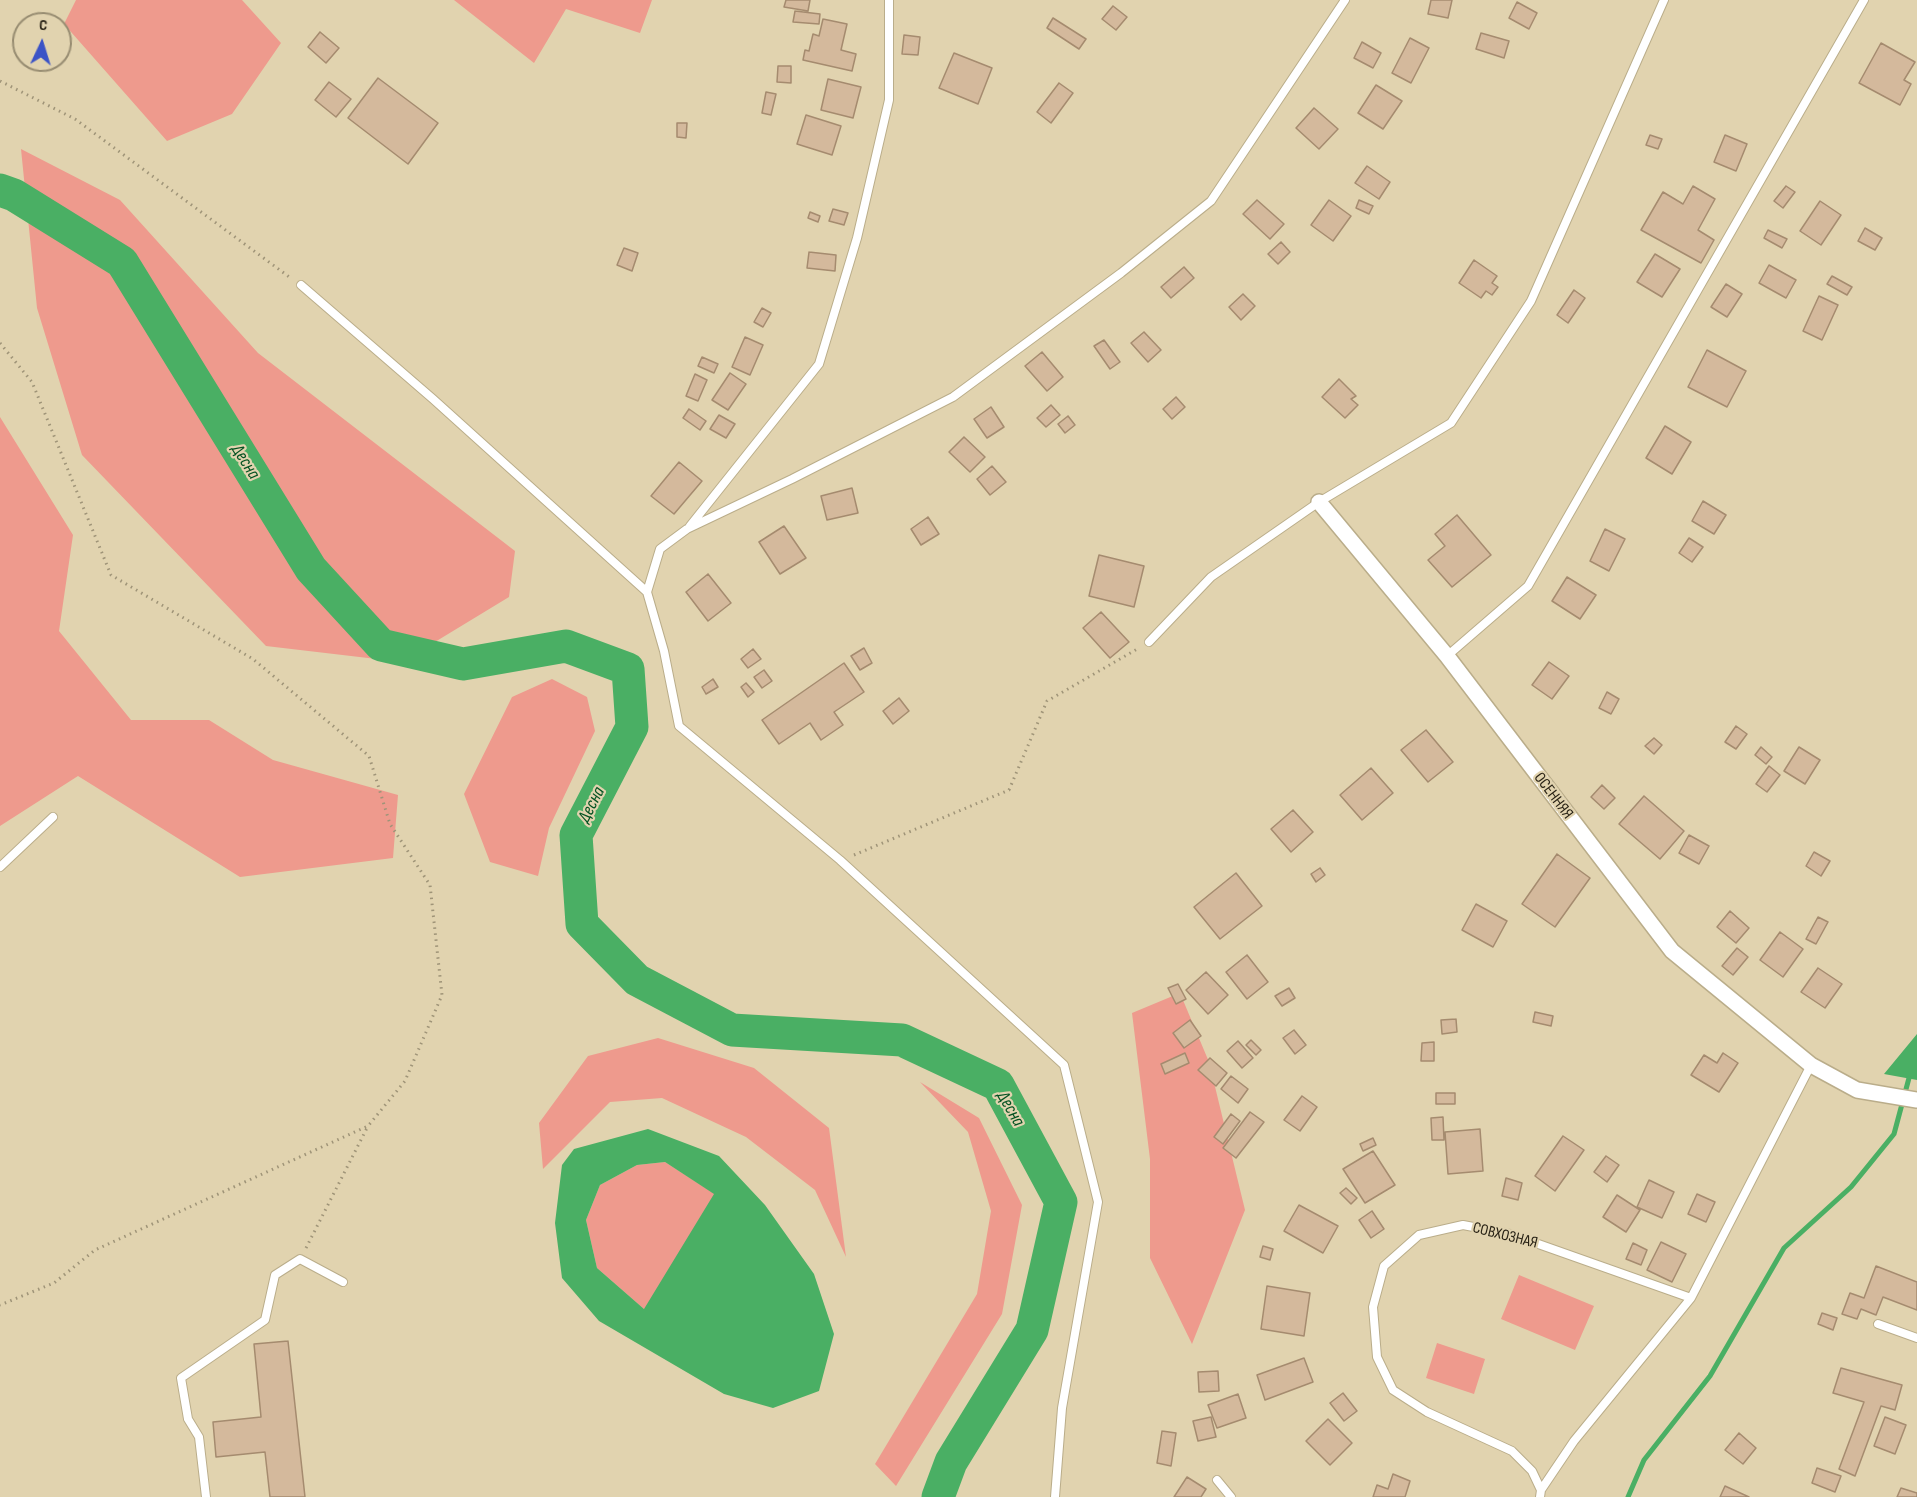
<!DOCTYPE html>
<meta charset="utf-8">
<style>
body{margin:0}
#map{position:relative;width:1917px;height:1497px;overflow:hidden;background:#e1d3af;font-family:"Sofia Sans Condensed",sans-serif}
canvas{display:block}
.north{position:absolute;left:12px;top:12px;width:60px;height:60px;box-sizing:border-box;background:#e1d3af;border:2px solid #978c71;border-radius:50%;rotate:4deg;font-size:16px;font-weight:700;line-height:24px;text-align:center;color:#282215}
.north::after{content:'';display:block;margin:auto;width:21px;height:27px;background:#3b53c6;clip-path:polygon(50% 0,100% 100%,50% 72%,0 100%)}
</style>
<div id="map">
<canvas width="1917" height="1497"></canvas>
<div class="north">С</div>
</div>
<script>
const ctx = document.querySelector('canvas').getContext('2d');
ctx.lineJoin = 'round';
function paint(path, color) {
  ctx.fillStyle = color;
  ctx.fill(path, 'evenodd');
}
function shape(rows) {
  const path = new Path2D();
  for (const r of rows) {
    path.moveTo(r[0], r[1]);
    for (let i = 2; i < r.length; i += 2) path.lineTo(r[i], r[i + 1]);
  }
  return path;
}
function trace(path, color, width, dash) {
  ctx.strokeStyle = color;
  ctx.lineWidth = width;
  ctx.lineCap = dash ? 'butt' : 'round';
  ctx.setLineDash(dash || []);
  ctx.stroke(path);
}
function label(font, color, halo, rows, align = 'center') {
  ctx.font = font + ' "Sofia Sans Condensed",sans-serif';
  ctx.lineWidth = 4.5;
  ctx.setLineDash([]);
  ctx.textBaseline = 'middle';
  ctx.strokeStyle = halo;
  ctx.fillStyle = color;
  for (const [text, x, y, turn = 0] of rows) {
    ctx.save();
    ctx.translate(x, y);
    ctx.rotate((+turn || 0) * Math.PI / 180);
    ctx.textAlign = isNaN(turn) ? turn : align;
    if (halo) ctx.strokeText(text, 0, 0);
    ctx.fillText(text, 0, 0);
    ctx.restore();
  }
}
const green = shape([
 [76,0,242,0,281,43,232,114,167,141,64,24],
 [454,0,652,0,640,33,566,9,534,63],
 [21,149,120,200,258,353,515,551,509,597,402,662,266,646,82,455,37,308],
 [0,417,73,535,59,631,131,720,209,720,273,760,398,795,393,858,240,877,78,776,0,826],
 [552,679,587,697,595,731,549,828,538,876,490,862,464,794,512,697],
 [1180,993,1209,1062,1245,1210,1192,1344,1150,1258,1150,1159,1132,1013],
 [658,1038,754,1068,829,1128,846,1257,815,1190,746,1137,662,1098,610,1102,543,1169,539,1123,588,1056],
 [920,1082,979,1118,1022,1205,1002,1314,896,1486,875,1464,977,1294,991,1211,968,1132],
 [665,1162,715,1194,645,1310,597,1268,586,1220,600,1185,637,1165],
 [1519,1275,1594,1306,1575,1350,1501,1319],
 [1437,1343,1485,1359,1474,1394,1426,1378]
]);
const water = shape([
 [1917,1034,1917,1080,1884,1074],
 [648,1129,719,1156,765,1205,814,1274,834,1334,819,1391,773,1408,724,1394,599,1321,562,1278,555,1223,562,1165,574,1149],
 [665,1162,714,1194,644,1309,597,1268,586,1220,600,1185,637,1165]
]);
const stream = shape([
 [1628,1497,1644,1460,1710,1376,1784,1248,1851,1187,1894,1134,1909,1078]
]);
const river = shape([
 [0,190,14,195,122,262,311,569,381,645,463,664,566,646,628,669,632,727,576,835,582,924,637,980,732,1030,902,1040,998,1085,1061,1202,1032,1330,951,1462,938,1497]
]);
const building = shape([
 [786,0,810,0,808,11,784,7,786,0],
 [1431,0,1452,0,1448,18,1428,14,1431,0],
 [1517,2,1537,13,1529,29,1509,18,1517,2],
 [1113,6,1127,17,1116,30,1102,19,1113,6],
 [795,11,820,14,819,24,793,22,795,11],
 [1053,18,1086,39,1079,49,1047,28,1053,18],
 [823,19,847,24,841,50,856,54,852,71,803,60,805,50,809,51,813,34,819,36,823,19],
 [320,32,339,48,326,63,308,47,320,32],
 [1481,33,1509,41,1504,58,1476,49,1481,33],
 [904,35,920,37,918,55,902,54,904,35],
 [1410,38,1429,48,1411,83,1392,73,1410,38],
 [1362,42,1381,53,1373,68,1354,58,1362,42],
 [1881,43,1915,62,1904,80,1911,84,1900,105,1859,83,1881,43],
 [954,53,992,68,978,104,939,88,954,53],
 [778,66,791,66,791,83,777,82,778,66],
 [378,78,438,123,408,164,348,118,378,78],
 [828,79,861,87,853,118,821,110,828,79],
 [329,82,351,99,336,117,315,100,329,82],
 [1059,83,1073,93,1051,123,1037,112,1059,83],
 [1376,85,1402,101,1383,129,1358,113,1376,85],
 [766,92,776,94,771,115,762,113,766,92],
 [1314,108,1338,129,1319,149,1296,128,1314,108],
 [806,115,841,126,832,155,797,144,806,115],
 [677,123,687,123,686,138,677,137,677,123],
 [1650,135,1662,139,1658,149,1646,145,1650,135],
 [1725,135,1747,144,1736,171,1714,162,1725,135],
 [1367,166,1390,182,1379,199,1355,183,1367,166],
 [1693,186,1715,199,1698,230,1714,240,1701,263,1641,230,1663,192,1683,204,1693,186],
 [1786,186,1795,192,1783,208,1774,201,1786,186],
 [1257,200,1284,224,1270,239,1243,214,1257,200],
 [1329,200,1351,216,1333,241,1311,225,1329,200],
 [1359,200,1373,206,1369,214,1356,208,1359,200],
 [1820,201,1841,215,1821,245,1800,231,1820,201],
 [833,209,848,213,844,225,829,221,833,209],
 [810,212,820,216,818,222,808,218,810,212],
 [1865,228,1882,238,1875,250,1858,241,1865,228],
 [1768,230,1787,239,1782,248,1764,238,1768,230],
 [1281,242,1290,252,1278,264,1268,254,1281,242],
 [624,248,638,253,632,271,617,265,624,248],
 [809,252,836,255,835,271,807,268,809,252],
 [1655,254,1680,269,1662,297,1637,282,1655,254],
 [1474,260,1497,276,1492,283,1498,287,1492,295,1486,291,1481,298,1459,283,1474,260],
 [1769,265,1796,280,1786,298,1759,283,1769,265],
 [1184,267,1194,278,1171,298,1161,287,1184,267],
 [1832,276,1852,287,1847,295,1827,284,1832,276],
 [1726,284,1742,294,1727,317,1711,307,1726,284],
 [1574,290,1585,298,1568,323,1557,315,1574,290],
 [1243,294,1255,306,1241,320,1229,307,1243,294],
 [1819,296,1838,305,1822,340,1803,331,1819,296],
 [762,308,771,313,763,327,754,322,762,308],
 [1144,332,1161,350,1148,362,1131,343,1144,332],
 [745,337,763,345,750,375,732,367,745,337],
 [1104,340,1120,362,1110,369,1094,346,1104,340],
 [1707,350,1746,371,1727,407,1688,387,1707,350],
 [1042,352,1063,377,1047,391,1025,366,1042,352],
 [702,357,718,364,714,373,698,366,702,357],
 [730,373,746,384,728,410,712,400,730,373],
 [695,374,707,380,698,401,686,396,695,374],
 [1339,379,1356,396,1351,399,1358,405,1345,418,1322,397,1339,379],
 [1176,397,1185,407,1172,419,1163,409,1176,397],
 [1051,405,1060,415,1046,427,1037,418,1051,405],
 [991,407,1004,427,987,438,974,419,991,407],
 [689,409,706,421,700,430,683,418,689,409],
 [719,415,735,424,726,438,710,429,719,415],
 [1068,416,1075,425,1065,433,1058,424,1068,416],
 [1665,426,1691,442,1672,474,1646,458,1665,426],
 [964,437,985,457,970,472,949,452,964,437],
 [679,462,702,481,674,514,651,496,679,462],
 [992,466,1006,482,990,495,977,479,992,466],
 [852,488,858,513,827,520,821,496,852,488],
 [1703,501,1726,515,1714,534,1692,521,1703,501],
 [1457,515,1491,555,1452,587,1428,560,1445,546,1435,534,1457,515],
 [928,517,939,534,921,545,911,529,928,517],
 [784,526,806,558,780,574,759,542,784,526],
 [1605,529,1625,539,1609,571,1590,561,1605,529],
 [1689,538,1703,547,1692,562,1679,553,1689,538],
 [1099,555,1144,566,1134,607,1089,596,1099,555],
 [708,574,731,603,708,621,686,592,708,574],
 [1567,577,1596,595,1580,619,1552,601,1567,577],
 [1101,612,1129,642,1110,658,1083,628,1101,612],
 [864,648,872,663,860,670,851,656,864,648],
 [753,649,761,659,748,668,741,659,753,649],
 [1549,662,1569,676,1552,699,1532,685,1549,662],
 [844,663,864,692,834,712,843,725,821,740,810,723,779,744,762,720,844,663],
 [764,670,772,681,762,688,754,677,764,670],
 [713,679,718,687,706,694,702,687,713,679],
 [746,683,754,692,748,697,741,687,746,683],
 [1607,692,1619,699,1611,714,1599,708,1607,692],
 [899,698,909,711,893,724,883,711,899,698],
 [1736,726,1747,734,1736,749,1725,742,1736,726],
 [1426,730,1453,762,1428,782,1401,750,1426,730],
 [1654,738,1662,745,1654,754,1645,746,1654,738],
 [1761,747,1772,757,1766,764,1755,755,1761,747],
 [1799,747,1820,760,1805,784,1784,771,1799,747],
 [1769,766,1780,775,1767,792,1756,784,1769,766],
 [1371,768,1393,793,1362,820,1340,795,1371,768],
 [1602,785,1615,798,1604,809,1591,797,1602,785],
 [1644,796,1684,831,1660,859,1619,824,1644,796],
 [1293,810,1313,832,1291,852,1271,829,1293,810],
 [1689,835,1709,846,1699,864,1679,853,1689,835],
 [1814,852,1830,861,1821,876,1806,866,1814,852],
 [1557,854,1590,878,1555,927,1522,904,1557,854],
 [1320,868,1325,875,1316,882,1311,874,1320,868],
 [1236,873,1262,906,1220,939,1194,907,1236,873],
 [1476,904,1507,921,1493,947,1462,930,1476,904],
 [1730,911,1749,928,1736,943,1717,927,1730,911],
 [1818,917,1828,922,1816,944,1806,939,1818,917],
 [1780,932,1803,949,1783,977,1760,960,1780,932],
 [1737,948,1748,957,1733,975,1722,966,1737,948],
 [1247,955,1268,982,1247,999,1226,972,1247,955],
 [1818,968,1842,984,1825,1008,1801,992,1818,968],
 [1206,972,1228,995,1208,1014,1186,990,1206,972],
 [1178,984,1186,999,1176,1004,1168,988,1178,984],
 [1289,988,1295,998,1282,1006,1275,996,1289,988],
 [1535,1012,1553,1016,1551,1026,1533,1022,1535,1012],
 [1456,1019,1457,1032,1442,1034,1441,1020,1456,1019],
 [1190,1020,1201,1036,1184,1048,1173,1033,1190,1020],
 [1294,1030,1306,1045,1295,1054,1283,1038,1294,1030],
 [1251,1040,1261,1050,1256,1055,1246,1045,1251,1040],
 [1238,1041,1253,1058,1242,1068,1227,1051,1238,1041],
 [1434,1042,1434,1061,1421,1061,1422,1043,1434,1042],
 [1185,1053,1189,1063,1165,1074,1161,1064,1185,1053],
 [1723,1053,1738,1063,1719,1092,1691,1075,1704,1055,1717,1063,1723,1053],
 [1210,1058,1227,1073,1216,1086,1198,1070,1210,1058],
 [1231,1076,1248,1089,1238,1103,1221,1089,1231,1076],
 [1436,1093,1455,1093,1455,1104,1436,1104,1436,1093],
 [1302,1096,1317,1107,1300,1131,1284,1120,1302,1096],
 [1250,1112,1264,1122,1236,1158,1223,1148,1250,1112],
 [1231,1114,1240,1121,1223,1144,1214,1137,1231,1114],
 [1443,1117,1444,1140,1432,1140,1431,1118,1443,1117],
 [1480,1129,1483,1171,1448,1174,1445,1132,1480,1129],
 [1563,1136,1584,1150,1555,1191,1535,1176,1563,1136],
 [1373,1138,1376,1145,1363,1151,1360,1144,1373,1138],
 [1373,1151,1395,1185,1365,1203,1343,1169,1373,1151],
 [1606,1156,1619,1165,1607,1182,1594,1172,1606,1156],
 [1506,1178,1522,1183,1518,1200,1502,1196,1506,1178],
 [1649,1180,1674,1192,1662,1218,1637,1207,1649,1180],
 [1346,1188,1357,1198,1351,1204,1340,1193,1346,1188],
 [1697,1194,1715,1202,1706,1222,1688,1214,1697,1194],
 [1617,1195,1640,1210,1626,1232,1603,1217,1617,1195],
 [1299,1205,1338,1226,1323,1253,1284,1231,1299,1205],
 [1372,1211,1384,1229,1371,1238,1359,1220,1372,1211],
 [1661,1242,1686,1254,1672,1282,1647,1270,1661,1242],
 [1633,1243,1647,1250,1641,1265,1626,1259,1633,1243],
 [1263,1246,1273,1249,1270,1260,1260,1257,1263,1246],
 [1876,1266,1917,1282,1917,1310,1883,1297,1876,1315,1861,1309,1857,1319,1842,1314,1850,1293,1864,1298,1876,1266],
 [1267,1286,1310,1293,1304,1336,1261,1329,1267,1286],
 [1822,1313,1837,1318,1833,1330,1818,1324,1822,1313],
 [288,1341,305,1497,270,1497,265,1452,216,1457,213,1422,261,1417,254,1344,288,1341],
 [1304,1358,1313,1382,1265,1400,1257,1375,1304,1358],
 [1841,1368,1902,1385,1895,1410,1881,1406,1855,1476,1839,1469,1864,1402,1833,1393,1841,1368],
 [1218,1371,1219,1391,1199,1392,1198,1372,1218,1371],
 [1343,1393,1357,1411,1344,1421,1330,1403,1343,1393],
 [1238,1394,1246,1418,1217,1428,1208,1405,1238,1394],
 [1211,1417,1216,1437,1198,1441,1193,1421,1211,1417],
 [1885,1417,1906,1425,1895,1454,1874,1446,1885,1417],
 [1328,1419,1352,1443,1330,1465,1306,1441,1328,1419],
 [1162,1431,1176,1433,1171,1466,1157,1463,1162,1431],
 [1739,1433,1756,1448,1743,1464,1725,1450,1739,1433],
 [1817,1468,1841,1476,1835,1492,1812,1483,1817,1468],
 [1393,1474,1410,1481,1405,1497,1373,1497,1377,1485,1388,1489,1393,1474],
 [1187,1477,1206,1489,1201,1497,1174,1497,1187,1477],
 [1725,1486,1749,1497,1720,1497,1725,1486],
 [1901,1488,1917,1493,1917,1497,1897,1497,1901,1488]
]);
const path = shape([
 [0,81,75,119,292,279],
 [0,343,32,382,111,575,253,659,369,756,390,824,430,885,442,995,405,1081,368,1126,95,1250,54,1283,0,1305],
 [854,855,1009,790,1047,701,1139,648],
 [306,1248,367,1128]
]);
const lane = shape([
 [301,285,433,399,647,592],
 [690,526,819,364,857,238,889,100,889,0],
 [1149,642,1211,577,1319,502,1451,423,1531,301,1664,0],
 [1447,656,1528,586,1864,0],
 [0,867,53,817],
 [1691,1298,1811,1065],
 [1878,1324,1917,1338],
 [1217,1480,1231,1497],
 [206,1497,199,1437,188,1419,181,1378,265,1320,275,1275,300,1259,343,1282],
 [1055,1497,1062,1408,1098,1202,1064,1065,840,860,679,726,664,651,647,592,660,549,687,529,792,479,953,397,1121,273,1211,201,1345,0],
 [1540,1497,1541,1490,1574,1441,1691,1298,1510,1234,1463,1225,1419,1235,1384,1266,1373,1307,1377,1357,1393,1390,1427,1412,1512,1451,1532,1471,1541,1490]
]);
const street = shape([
 [1319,502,1447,656,1672,951,1811,1065,1857,1090,1917,1100]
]);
const streetNames = [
 ["ОСЕННЯЯ",1553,796,53],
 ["СОВХОЗНАЯ",1505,1236,14]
];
const waterNames = [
 ["Десна",245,462,58],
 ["Десна",592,805,-63],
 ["Десна",1010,1109,60]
];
paint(green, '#ee9a8d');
paint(water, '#4aaf64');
trace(stream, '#4aaf64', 5);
trace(river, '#4aaf64', 33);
paint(building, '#d4b99c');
trace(building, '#a58b6f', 1.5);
trace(lane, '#baad8a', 10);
trace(street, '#baad8a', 18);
trace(path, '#9f9478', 3, [1.5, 4.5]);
trace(lane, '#fff', 8);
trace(street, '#fff', 15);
label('16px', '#282215', '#e1d3af', streetNames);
label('italic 18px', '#045222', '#e1d3af', waterNames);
</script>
